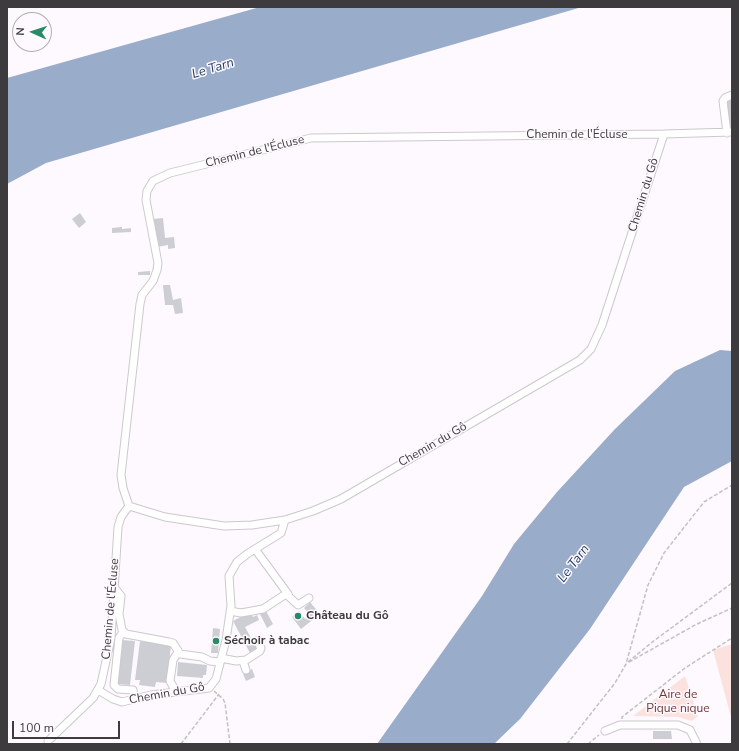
<!DOCTYPE html>
<meta charset="utf-8">
<style>
body{margin:0}
#map{position:relative;width:739px;height:751px;overflow:hidden;background:#fef9fe;font-family:"Nunito Sans",sans-serif}
canvas{display:block}
.frame{position:absolute;inset:0;border:8px solid #3d3b3d;pointer-events:none}
.north{position:absolute;left:12px;top:12px;width:40px;height:40px;box-sizing:border-box;background:#fef9fe;border:1px solid #b1adb1;border-radius:50%;rotate:273deg;font-size:11px;font-weight:700;line-height:16px;text-align:center;color:#3d3b3d}
.north::after{content:'';display:block;margin:auto;width:14px;height:18px;background:#268b67;clip-path:polygon(50% 0,100% 100%,50% 72%,0 100%)}
.scale{position:absolute;left:12px;top:721px;width:108px;height:18px;box-sizing:border-box;border:2px solid #3d3b3d;border-top:0;padding-left:5px;font-size:12px;line-height:14px;white-space:nowrap;color:#3d3b3d;-webkit-text-stroke:3px #fef9fe;paint-order:stroke}
</style>
<div id="map">
<canvas width="739" height="751"></canvas>
<div class="frame"></div>
<div class="north">N</div>
<div class="scale">100 m</div>
</div>
<script>
const ctx = document.querySelector('canvas').getContext('2d');
ctx.lineJoin = 'round';
function paint(path, color) {
  ctx.fillStyle = color;
  ctx.fill(path, 'evenodd');
}
function shape(rows) {
  const path = new Path2D();
  for (const r of rows) {
    path.moveTo(r[0], r[1]);
    for (let i = 2; i < r.length; i += 2) path.lineTo(r[i], r[i + 1]);
  }
  return path;
}
function trace(path, color, width, dash) {
  ctx.strokeStyle = color;
  ctx.lineWidth = width;
  ctx.lineCap = dash ? 'butt' : 'round';
  ctx.setLineDash(dash || []);
  ctx.stroke(path);
}
function label(font, color, halo, rows, align = 'center') {
  ctx.font = font + ' "Nunito Sans",sans-serif';
  ctx.lineWidth = 3;
  ctx.setLineDash([]);
  ctx.textBaseline = 'middle';
  ctx.strokeStyle = halo;
  ctx.fillStyle = color;
  for (const [text, x, y, turn = 0] of rows) {
    ctx.save();
    ctx.translate(x, y);
    ctx.rotate((+turn || 0) * Math.PI / 180);
    ctx.textAlign = isNaN(turn) ? turn : align;
    if (halo) ctx.strokeText(text, 0, 0);
    ctx.fillText(text, 0, 0);
    ctx.restore();
  }
}
const green = shape([
 [732,644,732,721,713,650],
 [685,676,698,716,692,721,678,717,633,716]
]);
const water = shape([
 [260,7,582,7,46,163,7,184,7,78],
 [720,350,732,351,732,461,684,487,590,629,520,719,494,744,377,744,482,596,514,544,557,492,615,429,675,371]
]);
const building = shape([
 [732,100,732,128,731,128,725,102],
 [80,213,86,222,79,228,72,219],
 [163,218,165,238,174,237,175,248,168,249,168,245,157,247,153,219],
 [122,227,122,229,131,228,131,232,112,233,112,228],
 [150,271,150,275,138,275,138,272],
 [163,285,170,285,173,300,181,298,183,313,175,314,173,305,165,305],
 [310,602,320,614,301,629,292,617,299,611,305,619,310,615,304,608],
 [266,611,273,624,267,628,260,614],
 [250,612,253,617,257,615,259,620,245,627,257,649,250,653,233,621],
 [213,628,220,629,218,653,211,653],
 [122,640,135,641,130,685,117,684],
 [140,641,171,645,167,683,156,682,155,687,139,685,140,680,135,680],
 [178,662,207,665,206,675,203,675,203,678,177,676],
 [252,669,255,677,246,681,243,674],
 [653,731,671,731,672,739,653,739]
]);
const path = shape([
 [628,662,651,643,732,583],
 [629,662,697,624,732,608],
 [214,691,223,699,225,703,230,744],
 [622,719,622,717,685,668,732,638],
 [181,744,219,694],
 [567,744,615,683,626,664,648,585,664,553,704,502,732,485],
 [588,744,599,735]
]);
const minor = shape([
 [727,133,723,101,725,98,732,95],
 [285,520,252,525,224,526,165,517,129,506,123,488,121,475,140,304,142,295,153,281,157,270,158,263,146,200,147,191,153,181,170,173,311,138,664,134],
 [255,549,288,594],
 [114,587,121,596,119,614,122,630,126,634,169,642,173,643,180,654,202,657,210,661,220,662],
 [230,611,241,613,263,609,286,594,298,605,309,598],
 [123,632,119,638,114,685,118,689,133,690,135,699],
 [221,658,236,661,246,660,260,651,261,648,257,641],
 [243,661,246,670],
 [98,690,113,699,122,702,151,695,209,688,216,679,226,640,231,606,229,576,237,562,247,554,281,533,285,520,313,511,341,499,580,360,591,349,602,325,664,134,732,132],
 [176,692,170,681,173,660,178,652],
 [605,731,620,725,678,725,690,730,697,744],
 [48,741,93,698,101,684,111,638,118,527,121,517,129,506]
]);
const markers = [
 [298,616,4,"#268b67"],
 [216,641,4,"#268b67"]
];
const streetNames = [
 ["Chemin de l'Écluse",577,135],
 ["Chemin de l'Écluse",255,152,-14],
 ["Chemin du Gô",644,195,-73],
 ["Chemin du Gô",433,445,-30],
 ["Chemin de l'Écluse",111,609,-85],
 ["Chemin du Gô",167,694,-10]
];
const poiNames = [
 ["Château du Gô",306,616],
 ["Séchoir à tabac",224,641]
];
const parkNames = [
 ["Aire de",678,695],
 ["Pique nique",678,709]
];
const waterNames = [
 ["Le Tarn",213,69,-17],
 ["Le Tarn",574,564,-53]
];
paint(green, '#fce2df');
paint(water, '#99acca');
paint(building, '#cdcdd4');
trace(minor, '#cdc8cd', 9);
trace(path, '#c3bfc3', 1.5, [4, 2]);
trace(minor, '#fff', 7);
for (const [x, y, r, color] of markers) {
  const dot = new Path2D();
  dot.arc(x, y, r, 0, 2 * Math.PI);
  ctx.fillStyle = color;
  ctx.fill(dot);
  trace(dot, '#fef9fe', 1.5);
}
label('12px', '#3d3b3d', '#fef9fe', streetNames);
label('bold 12px', '#3d3b3d', '#fef9fe', poiNames, 'left');
label('12px', '#6f3833', '#fef9fe', parkNames);
label('italic 13px', '#233d66', '#fef9fe', waterNames);
</script>
